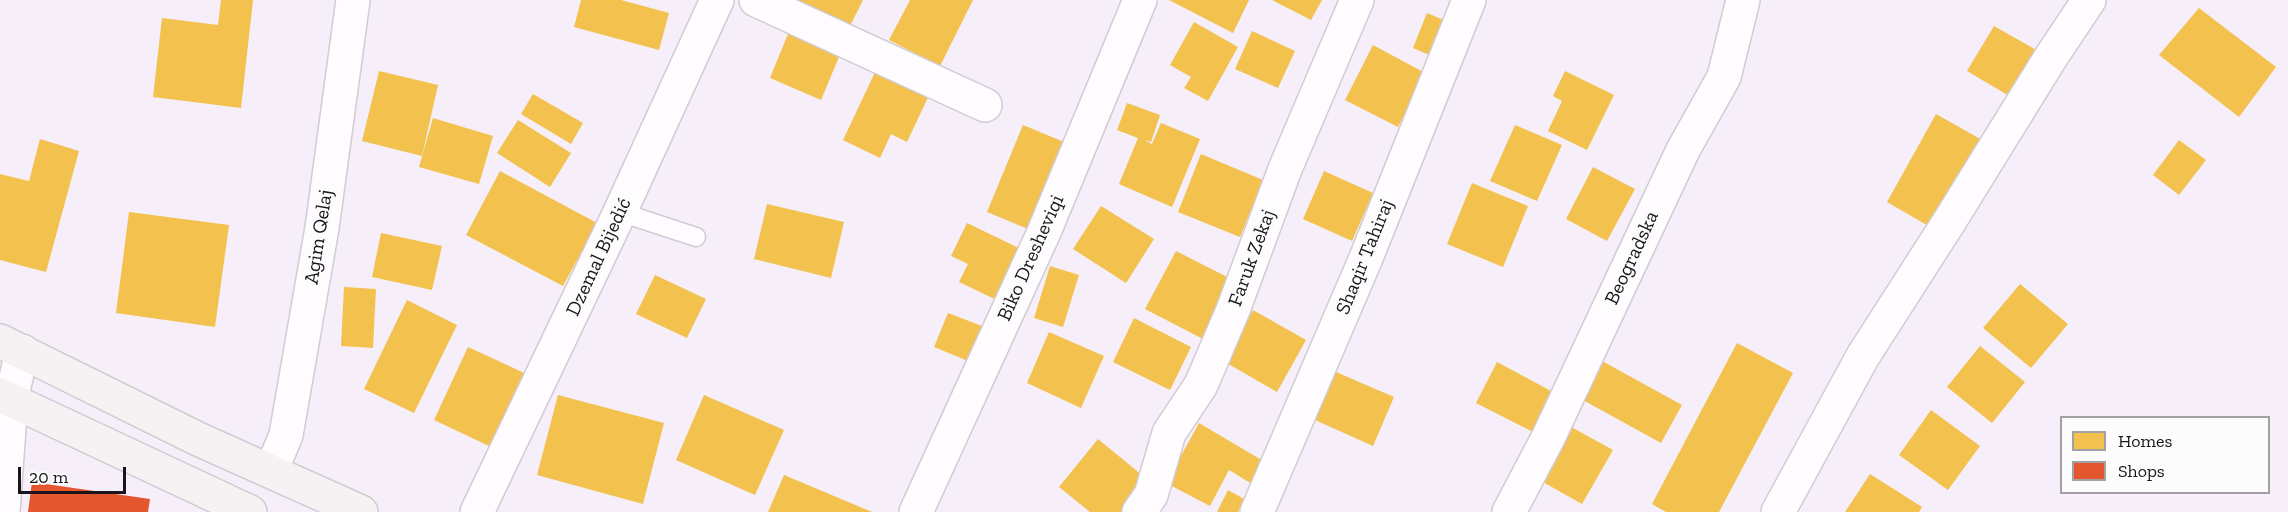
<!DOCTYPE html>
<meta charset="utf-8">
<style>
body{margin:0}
#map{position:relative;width:2288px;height:512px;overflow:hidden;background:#f6eef9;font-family:"Zilla Slab",serif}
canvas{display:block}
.legend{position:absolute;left:2060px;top:416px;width:210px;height:78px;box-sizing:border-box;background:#fcfcfc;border:2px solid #a2a0a2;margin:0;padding:8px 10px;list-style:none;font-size:18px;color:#1a151c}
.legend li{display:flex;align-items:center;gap:12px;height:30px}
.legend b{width:30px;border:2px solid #a2a0a2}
.scale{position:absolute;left:18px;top:467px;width:108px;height:27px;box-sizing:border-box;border:3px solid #1a151c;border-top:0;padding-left:8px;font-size:18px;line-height:21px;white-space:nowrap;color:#1a151c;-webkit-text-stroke:4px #fcfcfc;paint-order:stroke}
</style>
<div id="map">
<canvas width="2288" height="512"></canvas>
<ul class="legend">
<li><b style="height:16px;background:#f2c14e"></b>Homes</li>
<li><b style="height:16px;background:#e4572e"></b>Shops</li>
</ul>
<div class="scale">20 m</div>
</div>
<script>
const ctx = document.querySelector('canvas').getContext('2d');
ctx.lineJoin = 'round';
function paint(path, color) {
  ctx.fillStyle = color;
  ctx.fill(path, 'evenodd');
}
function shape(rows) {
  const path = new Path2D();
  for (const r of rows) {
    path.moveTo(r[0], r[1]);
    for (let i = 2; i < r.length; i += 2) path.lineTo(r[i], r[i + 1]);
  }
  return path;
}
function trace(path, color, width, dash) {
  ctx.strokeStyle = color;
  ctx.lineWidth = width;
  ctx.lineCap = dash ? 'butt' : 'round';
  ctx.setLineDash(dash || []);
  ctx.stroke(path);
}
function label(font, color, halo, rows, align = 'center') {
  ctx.font = font + ' "Zilla Slab",serif';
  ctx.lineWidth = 6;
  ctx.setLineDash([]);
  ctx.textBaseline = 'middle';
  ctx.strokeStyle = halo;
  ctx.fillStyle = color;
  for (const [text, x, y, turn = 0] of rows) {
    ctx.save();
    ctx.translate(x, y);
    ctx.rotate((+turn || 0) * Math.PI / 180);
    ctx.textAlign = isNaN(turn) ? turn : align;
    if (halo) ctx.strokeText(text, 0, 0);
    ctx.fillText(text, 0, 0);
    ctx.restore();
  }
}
const homes = shape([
 [221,0,253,0,241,108,153,97,162,18,218,25],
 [581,0,621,0,669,13,659,50,574,27],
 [800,0,863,0,849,28,799,2],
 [910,0,973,0,940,66,889,40],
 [1169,0,1249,0,1233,33],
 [1272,0,1322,0,1311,20],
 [2199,8,2276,67,2239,117,2159,55],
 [1427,13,1453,24,1439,59,1413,48],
 [1194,22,1238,47,1208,101,1184,88,1191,77,1170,65],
 [792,24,844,45,821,100,770,78],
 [1994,26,2038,51,2011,97,1967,71],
 [1252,31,1295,51,1278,88,1235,69],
 [1373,45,1425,73,1398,127,1345,100],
 [878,66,931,91,907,142,891,134,880,158,843,140],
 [379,71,438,85,422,156,362,141],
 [1565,71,1614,95,1587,150,1548,131,1562,101,1553,96],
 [533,94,583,123,571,144,521,114],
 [1127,103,1160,115,1151,142,1144,140,1152,144,1161,123,1200,139,1172,207,1119,184,1138,138,1117,130],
 [1936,114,1982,140,1932,228,1887,202],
 [433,118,493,136,479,184,419,167],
 [518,120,571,153,550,187,497,153],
 [1023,125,1076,147,1040,234,987,212],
 [1515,125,1562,145,1537,201,1490,181],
 [40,139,79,151,46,272,0,260,0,174,29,181],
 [2179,140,2206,160,2179,195,2153,175],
 [1201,154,1263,180,1240,237,1178,212],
 [1593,167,1635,189,1607,241,1566,219],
 [500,171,597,223,563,286,466,235],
 [1324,171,1373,193,1352,241,1303,219],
 [1472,183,1528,206,1503,267,1447,244],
 [767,204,844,222,831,278,754,259],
 [1101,206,1154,239,1126,283,1073,249],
 [129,212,229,225,215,327,116,313],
 [967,223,1027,252,1003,303,959,282,968,264,951,256],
 [381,233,442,246,432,290,372,277],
 [1176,251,1233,280,1203,339,1145,309],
 [1050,266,1079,275,1063,327,1034,318],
 [655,275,706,299,687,338,636,314],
 [2020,284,2068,324,2031,368,1983,328],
 [344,287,376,289,373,348,341,346],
 [407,300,457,325,414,413,364,389],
 [1253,310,1306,340,1277,392,1225,362],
 [948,313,982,326,968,361,934,347],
 [1134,318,1191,347,1170,390,1113,362],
 [1049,332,1104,356,1081,408,1027,383],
 [1737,343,1793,373,1719,512,1666,512,1652,504],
 [1980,346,2025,382,1992,423,1947,387],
 [468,347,533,377,507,432,498,427,489,446,434,420],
 [1593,356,1682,405,1661,443,1572,394],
 [1497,362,1553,392,1533,432,1476,403],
 [1336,372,1394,397,1373,446,1315,420],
 [558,395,664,423,643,504,537,475],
 [704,395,784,430,755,495,676,460],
 [1931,410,1980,446,1948,490,1899,455],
 [1199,423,1265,462,1252,484,1229,470,1210,506,1166,483],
 [1564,423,1613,450,1582,504,1534,477],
 [1098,439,1154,485,1132,512,1090,512,1059,487],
 [1870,474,1922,507,1919,512,1845,512],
 [784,475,872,512,768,512],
 [1228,490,1244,499,1238,512,1217,512]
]);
const shops = shape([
 [32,482,150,499,148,512,28,512]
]);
const service = shape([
 [620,212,696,237]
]);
const minor = shape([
 [756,0,985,105],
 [271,471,286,435,322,228,353,0],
 [3,512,11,400,22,351],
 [477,512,620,212,717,0],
 [916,512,1044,232,1140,0],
 [1139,512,1151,495,1169,433,1201,385,1233,310,1285,169,1357,0],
 [1257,512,1366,258,1469,0],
 [1509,512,1549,436,1683,150,1724,77,1743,0],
 [1778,512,1863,356,1949,222,2051,57,2089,0]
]);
const secondary = shape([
 [0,341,198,439,361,512],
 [0,395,250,512]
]);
const streetNames = [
 ["Agim Qelaj",319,237,-81],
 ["Dzemal Bijedić",599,257,-65],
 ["Shaqir Tahiraj",1365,257,-68],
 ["Biko Dresheviqi",1031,258,-66],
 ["Faruk Zekaj",1252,258,-70],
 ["Beogradska",1632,258,-65]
];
paint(homes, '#f2c14e');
paint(shops, '#e4572e');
trace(service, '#d1cbd3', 21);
trace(minor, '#d1cbd3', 36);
trace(secondary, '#d1cbd3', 36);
trace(service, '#fefcfe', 18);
trace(minor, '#fefcfe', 33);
trace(secondary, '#f6f2f3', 33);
label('20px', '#1a151c', '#fcfcfc', streetNames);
</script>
